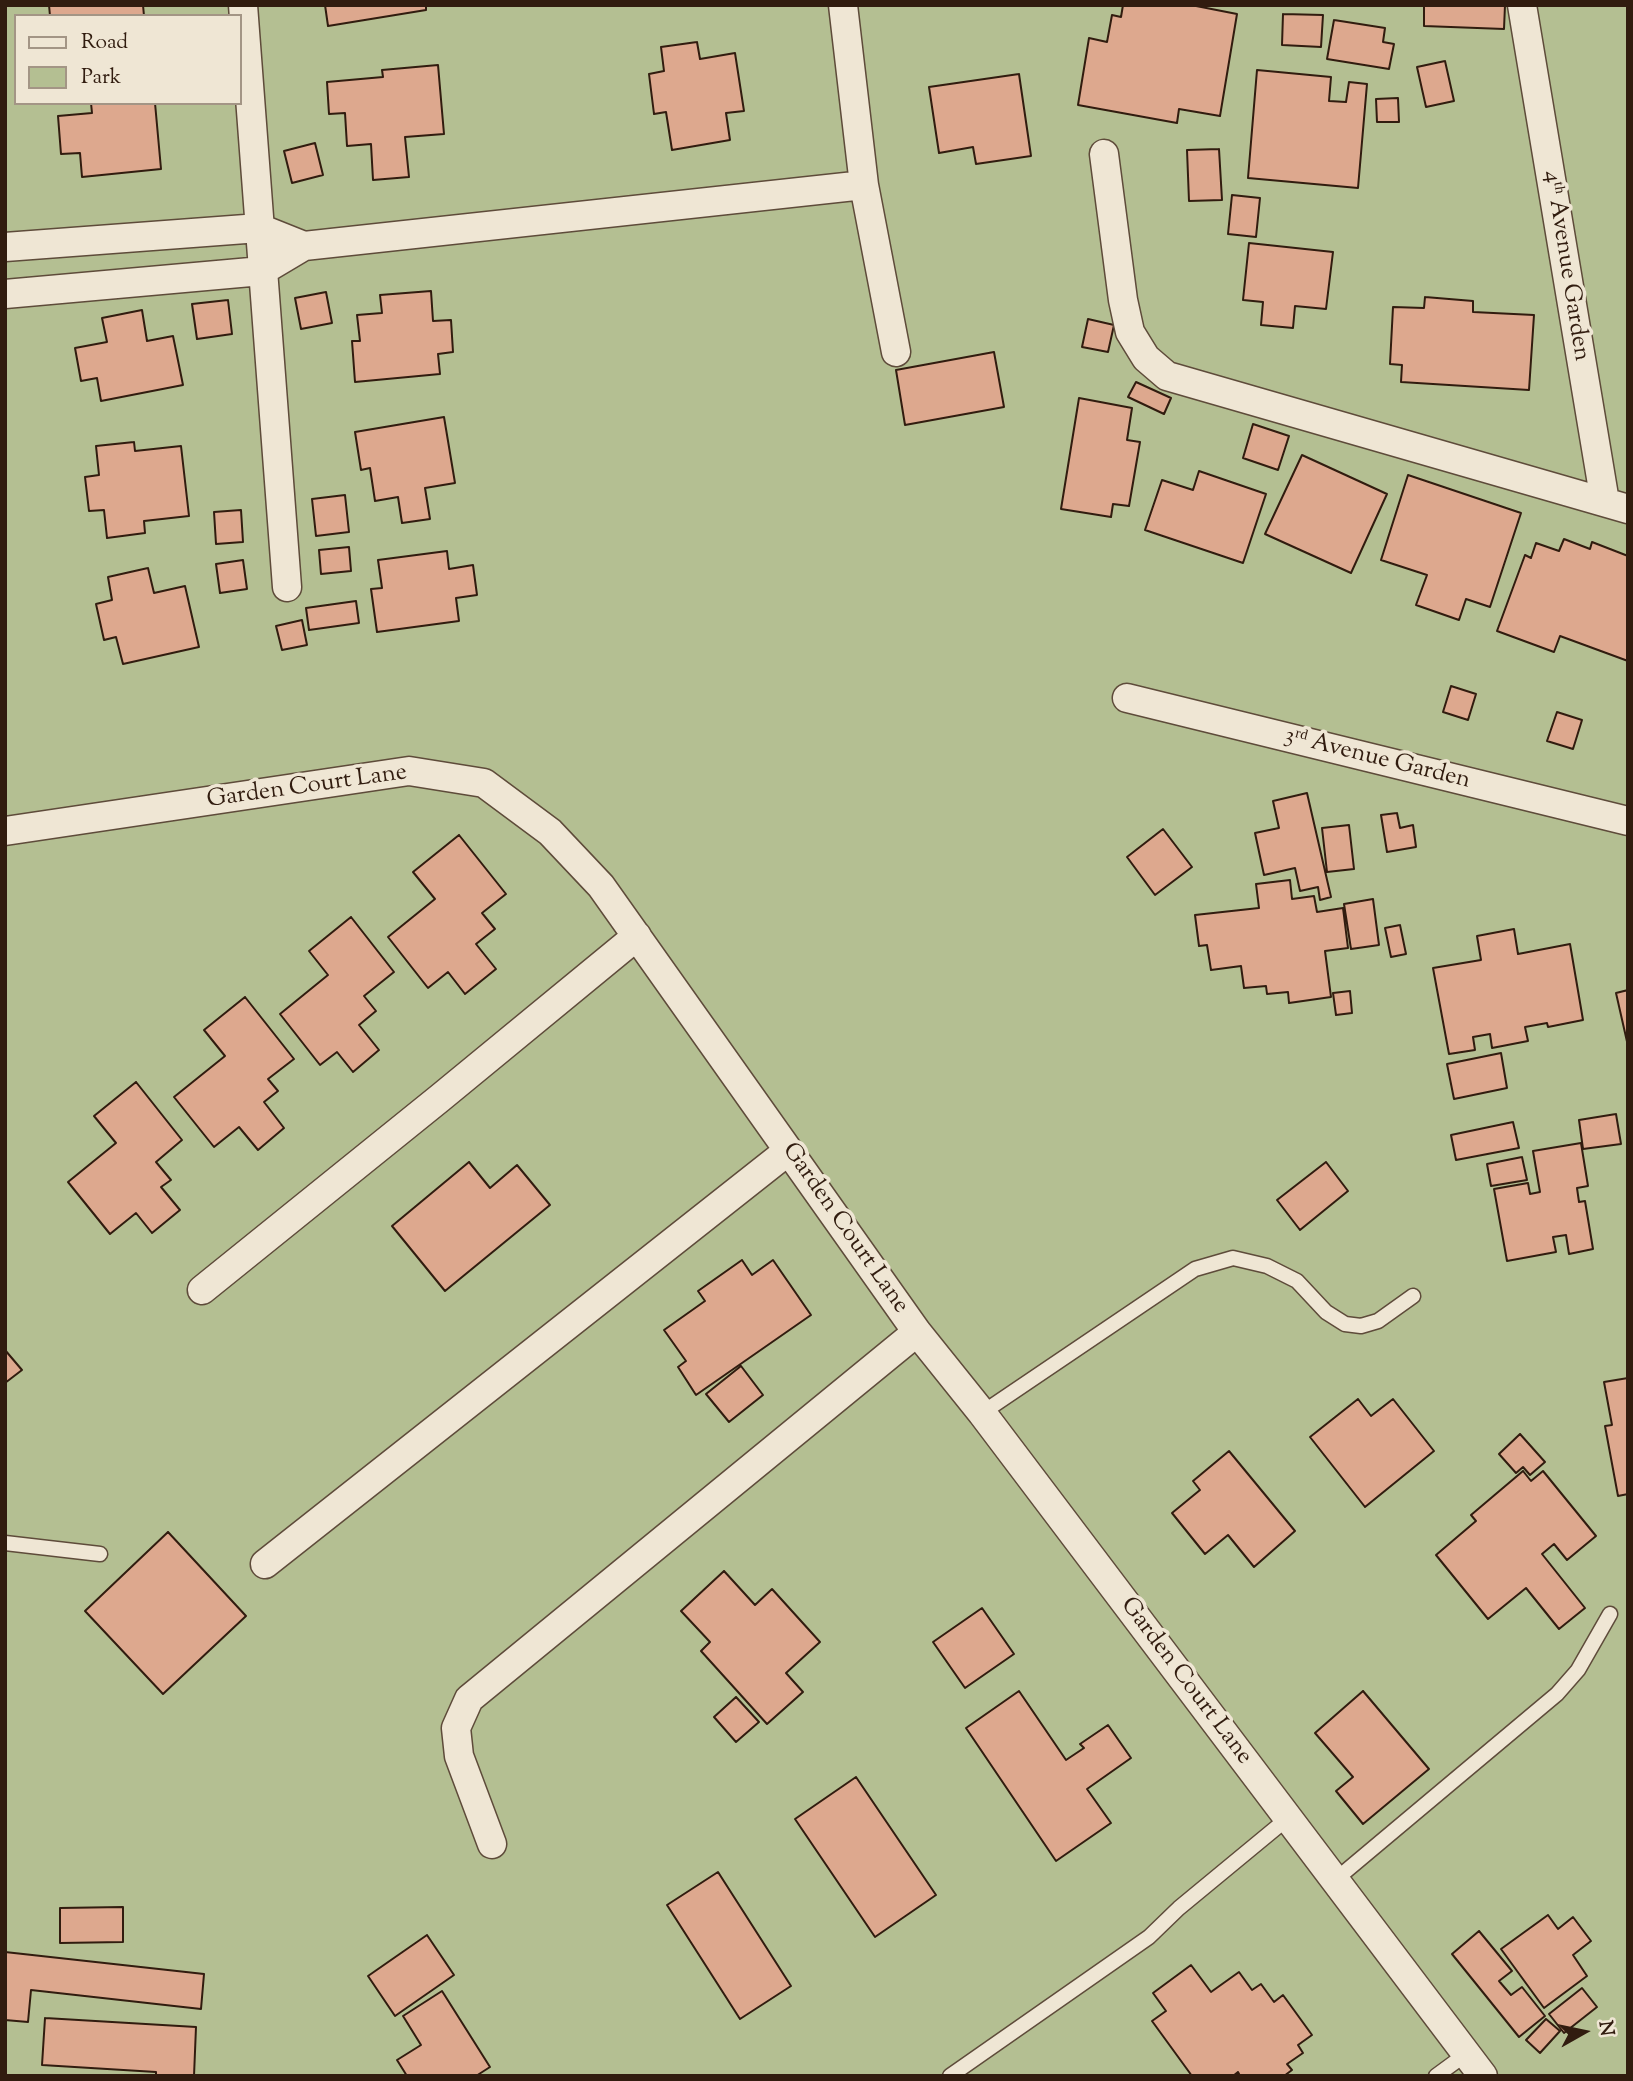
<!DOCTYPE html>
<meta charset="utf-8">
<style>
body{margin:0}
#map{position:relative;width:1633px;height:2081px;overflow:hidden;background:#e7d8bd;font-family:"Sorts Mill Goudy",serif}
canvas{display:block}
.frame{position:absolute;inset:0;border:7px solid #311c0f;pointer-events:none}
.legend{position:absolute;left:14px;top:14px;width:228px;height:91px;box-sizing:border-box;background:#efe6d4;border:2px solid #a39585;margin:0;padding:9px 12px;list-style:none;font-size:21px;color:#311c0f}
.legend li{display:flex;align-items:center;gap:14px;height:35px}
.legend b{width:35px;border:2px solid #a39585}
.north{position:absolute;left:1549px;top:1997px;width:70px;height:70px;-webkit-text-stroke:5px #efe6d4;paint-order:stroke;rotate:81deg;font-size:19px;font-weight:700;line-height:28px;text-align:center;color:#311c0f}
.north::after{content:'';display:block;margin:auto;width:24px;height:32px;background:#311c0f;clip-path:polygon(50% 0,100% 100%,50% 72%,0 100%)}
</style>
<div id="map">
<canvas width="1633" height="2081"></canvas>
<div class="frame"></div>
<ul class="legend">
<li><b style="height:9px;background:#efe6d4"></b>Road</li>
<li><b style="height:19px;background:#b4bf92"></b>Park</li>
</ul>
<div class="north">N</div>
</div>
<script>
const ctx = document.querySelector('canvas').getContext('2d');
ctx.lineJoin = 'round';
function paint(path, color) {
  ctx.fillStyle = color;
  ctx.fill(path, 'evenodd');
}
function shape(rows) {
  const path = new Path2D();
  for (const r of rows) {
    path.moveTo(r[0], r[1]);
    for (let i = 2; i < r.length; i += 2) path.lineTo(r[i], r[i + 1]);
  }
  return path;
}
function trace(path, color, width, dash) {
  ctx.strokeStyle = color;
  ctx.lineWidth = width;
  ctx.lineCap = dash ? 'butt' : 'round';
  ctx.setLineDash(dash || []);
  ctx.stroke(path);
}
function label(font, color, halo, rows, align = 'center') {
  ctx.font = font + ' "Sorts Mill Goudy",serif';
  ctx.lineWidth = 7;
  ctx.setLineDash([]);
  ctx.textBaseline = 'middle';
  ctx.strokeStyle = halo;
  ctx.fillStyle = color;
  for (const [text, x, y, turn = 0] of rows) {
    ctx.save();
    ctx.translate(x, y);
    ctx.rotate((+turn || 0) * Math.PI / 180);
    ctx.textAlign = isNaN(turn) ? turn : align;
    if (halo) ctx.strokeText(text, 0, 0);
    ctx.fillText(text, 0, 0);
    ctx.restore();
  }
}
const green = shape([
 [5,5,1628,5,1628,2076,5,2076],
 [16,16,240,16,240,103,16,103]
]);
const building = shape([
 [49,5,143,5,144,16,50,16,49,5],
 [325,5,426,5,426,10,328,26,325,5],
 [1123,5,1191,5,1237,14,1220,116,1179,109,1177,123,1078,105,1089,38,1107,42,1112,15,1121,17,1123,5],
 [1424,5,1505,5,1504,29,1424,26,1424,5],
 [1283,14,1323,15,1321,47,1282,45,1283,14],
 [1334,20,1385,28,1383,42,1394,44,1389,69,1327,59,1334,20],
 [697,42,700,59,735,53,744,111,726,113,730,140,672,150,666,112,654,114,649,74,664,71,661,47,697,42],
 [1445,61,1454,101,1426,107,1417,67,1445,61],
 [438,65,444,134,405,137,409,177,373,180,371,144,347,146,345,113,329,114,327,82,383,77,382,70,438,65],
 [1257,70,1331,77,1329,101,1346,102,1349,82,1367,84,1358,188,1248,178,1257,70],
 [1019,74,1031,156,976,164,973,147,939,153,929,87,1019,74],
 [1398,98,1399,122,1377,122,1376,99,1398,98],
 [91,103,155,103,161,169,82,177,80,153,61,154,58,116,92,113,91,103],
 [315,143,323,175,292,183,284,151,315,143],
 [1219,149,1222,200,1189,201,1187,150,1219,149],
 [1232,195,1260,198,1256,237,1228,234,1232,195],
 [1249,243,1333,252,1326,309,1295,306,1293,328,1261,325,1263,302,1243,300,1249,243],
 [431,291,433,321,451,320,453,352,438,354,440,374,355,382,352,341,360,341,357,315,382,313,380,295,431,291],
 [326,292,332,323,301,329,295,298,326,292],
 [1425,297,1473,301,1473,312,1534,315,1529,390,1401,382,1402,365,1390,364,1393,307,1424,308,1425,297],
 [228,300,232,334,197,339,192,304,228,300],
 [142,310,147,341,173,336,183,385,101,401,97,378,81,381,75,348,107,342,102,318,142,310],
 [1088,319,1114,325,1108,352,1082,347,1088,319],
 [994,352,1004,407,905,425,896,370,994,352],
 [1136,382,1171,398,1164,414,1128,397,1136,382],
 [1079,398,1132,408,1127,440,1140,442,1129,506,1113,504,1111,517,1061,509,1079,398],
 [444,417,455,483,425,488,430,519,402,523,398,497,375,501,370,468,361,470,355,432,444,417],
 [1253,424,1289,436,1278,470,1243,458,1253,424],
 [134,442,135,451,181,446,189,516,144,521,145,533,107,538,104,510,89,511,85,477,99,475,96,446,134,442],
 [1302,455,1387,494,1351,573,1265,534,1302,455],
 [1199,471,1266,494,1243,563,1145,530,1162,480,1193,490,1199,471],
 [1408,475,1521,513,1490,607,1466,599,1459,620,1416,605,1427,575,1381,560,1408,475],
 [345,495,349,532,316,536,312,499,345,495],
 [241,510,243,542,216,544,214,512,241,510],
 [1564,539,1590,549,1592,542,1628,556,1628,661,1560,636,1554,652,1497,631,1525,555,1531,558,1536,543,1559,551,1564,539],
 [349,547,351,571,321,574,319,550,349,547],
 [447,551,449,569,473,565,477,595,456,598,459,621,377,632,371,589,382,588,378,560,447,551],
 [243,560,247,589,220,593,216,564,243,560],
 [148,568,154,593,185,586,199,647,123,664,116,637,104,640,96,604,112,600,108,577,148,568],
 [356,601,359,623,309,630,306,608,356,601],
 [302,620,307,645,282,650,276,626,302,620],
 [1451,686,1476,694,1468,720,1443,712,1451,686],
 [1557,712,1582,720,1573,749,1547,741,1557,712],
 [1307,793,1331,897,1320,900,1318,887,1300,891,1295,868,1264,875,1255,833,1279,828,1273,801,1307,793],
 [1397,813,1400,828,1413,825,1416,847,1387,852,1381,815,1397,813],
 [1349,825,1354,869,1327,872,1322,828,1349,825],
 [1163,829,1192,867,1155,895,1127,857,1163,829],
 [459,835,506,894,482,913,495,929,476,944,496,969,465,994,448,972,428,988,388,937,435,899,413,872,459,835],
 [1290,880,1292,899,1314,896,1317,912,1343,908,1348,948,1325,951,1331,997,1289,1003,1288,992,1267,994,1266,986,1244,988,1241,966,1211,970,1207,945,1199,946,1195,915,1259,908,1256,884,1290,880],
 [1373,899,1379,945,1351,949,1344,904,1373,899],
 [351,917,394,972,364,996,376,1011,359,1025,379,1050,353,1072,337,1052,320,1065,280,1014,328,975,309,951,351,917],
 [1400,925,1406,954,1391,957,1385,928,1400,925],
 [1514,929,1518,954,1570,944,1583,1020,1548,1027,1547,1023,1525,1027,1528,1041,1492,1048,1490,1034,1473,1037,1475,1050,1449,1054,1433,968,1481,960,1477,936,1514,929],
 [1628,990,1628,1046,1616,993,1628,990],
 [1350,991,1352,1013,1336,1015,1333,993,1350,991],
 [245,997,294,1059,268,1079,278,1091,264,1102,284,1128,258,1150,239,1127,214,1147,174,1097,225,1056,204,1030,245,997],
 [1501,1053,1507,1088,1454,1099,1447,1064,1501,1053],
 [136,1082,182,1140,156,1162,171,1180,161,1187,180,1210,152,1233,136,1213,110,1234,68,1182,116,1143,94,1116,136,1082],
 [1616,1114,1621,1144,1583,1149,1579,1120,1616,1114],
 [1513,1122,1519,1148,1456,1160,1451,1135,1513,1122],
 [1581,1143,1588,1186,1577,1188,1579,1202,1585,1201,1593,1249,1569,1254,1566,1235,1553,1237,1556,1252,1507,1261,1494,1189,1528,1183,1530,1194,1540,1192,1533,1151,1581,1143],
 [1522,1157,1527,1180,1491,1186,1487,1164,1522,1157],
 [469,1162,490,1188,517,1165,550,1205,445,1291,392,1226,469,1162],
 [1326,1162,1348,1191,1300,1230,1277,1200,1326,1162],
 [742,1260,752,1275,773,1260,811,1315,696,1395,678,1367,686,1361,664,1330,705,1301,698,1291,742,1260],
 [5,1350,22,1370,5,1383,5,1350],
 [741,1366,763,1395,729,1422,706,1394,741,1366],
 [1628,1378,1628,1494,1618,1496,1605,1426,1612,1425,1604,1382,1628,1378],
 [1358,1399,1371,1416,1393,1399,1434,1451,1365,1507,1310,1437,1358,1399],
 [1520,1434,1545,1462,1530,1475,1523,1467,1516,1473,1499,1454,1520,1434],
 [1229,1451,1295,1531,1254,1567,1228,1535,1205,1554,1172,1513,1200,1490,1193,1481,1229,1451],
 [1523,1471,1531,1481,1543,1471,1596,1536,1567,1560,1554,1544,1542,1554,1585,1608,1559,1629,1526,1588,1488,1619,1436,1555,1476,1521,1471,1515,1523,1471],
 [168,1532,246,1616,163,1694,85,1611,168,1532],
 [724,1571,755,1605,772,1589,820,1642,786,1673,803,1692,767,1724,701,1651,710,1642,681,1611,724,1571],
 [982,1608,1014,1654,965,1688,933,1642,982,1608],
 [1019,1691,1066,1760,1084,1748,1080,1744,1108,1725,1131,1758,1087,1789,1111,1823,1056,1861,966,1728,1019,1691],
 [1363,1691,1429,1769,1363,1824,1336,1791,1353,1777,1315,1733,1363,1691],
 [736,1697,759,1722,736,1742,714,1717,736,1697],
 [856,1777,936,1895,875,1937,795,1819,856,1777],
 [718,1872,791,1986,740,2019,667,1905,718,1872],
 [123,1907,123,1942,60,1943,60,1908,123,1907],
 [1548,1915,1558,1929,1573,1917,1591,1941,1573,1955,1587,1976,1544,2008,1501,1949,1548,1915],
 [1479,1931,1512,1971,1499,1981,1511,1995,1522,1987,1545,2016,1519,2037,1452,1954,1479,1931],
 [427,1935,454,1975,395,2016,368,1976,427,1935],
 [5,1952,204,1974,201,2009,31,1990,28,2022,5,2020,5,1952],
 [1191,1965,1211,1992,1239,1972,1252,1990,1261,1984,1274,2002,1283,1995,1312,2035,1298,2045,1303,2053,1287,2064,1292,2070,1284,2076,1240,2076,1238,2072,1233,2076,1192,2076,1152,2021,1166,2011,1153,1993,1191,1965],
 [1582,1988,1597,2007,1564,2033,1549,2014,1582,1988],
 [442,1991,490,2067,476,2076,407,2076,397,2060,421,2045,403,2016,442,1991],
 [45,2018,196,2027,194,2076,156,2076,156,2072,42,2065,45,2018],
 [1546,2019,1560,2031,1540,2053,1526,2040,1546,2019]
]);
const service = shape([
 [982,1413,1195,1269,1233,1258,1267,1266,1297,1281,1326,1312,1345,1324,1361,1326,1378,1321,1413,1296],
 [5,1543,100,1554],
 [1334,1881,1557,1694,1578,1670,1610,1614],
 [950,2076,1149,1937,1179,1908,1288,1818],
 [1436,2076,1466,2054]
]);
const minor = shape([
 [243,5,287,587],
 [843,5,864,185,896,352],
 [1522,5,1605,502],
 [1104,154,1123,300,1130,332,1146,358,1167,376,1628,509],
 [5,247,259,228,304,246],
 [5,294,262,271,304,246,864,185],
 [1127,698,1628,821],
 [5,831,409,771,484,783,550,832,601,886,917,1332,982,1413,1483,2076],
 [202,1290,440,1098,637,936],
 [265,1564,788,1151],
 [492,1844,459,1756,456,1728,469,1699,917,1332]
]);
const streetNames = [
 ["4ᵗʰ Avenue Garden",1565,266,81],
 ["3ʳᵈ Avenue Garden",1377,760,14],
 ["Garden Court Lane",307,788,-8],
 ["Garden Court Lane",844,1229,55],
 ["Garden Court Lane",1185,1682,53]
];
paint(green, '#b4bf92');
paint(building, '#dda88e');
trace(building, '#311c0f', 2);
trace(service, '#5e4b3a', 17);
trace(minor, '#5e4b3a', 31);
trace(service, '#efe6d4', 14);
trace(minor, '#efe6d4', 28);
label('24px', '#311c0f', '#efe6d4', streetNames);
</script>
